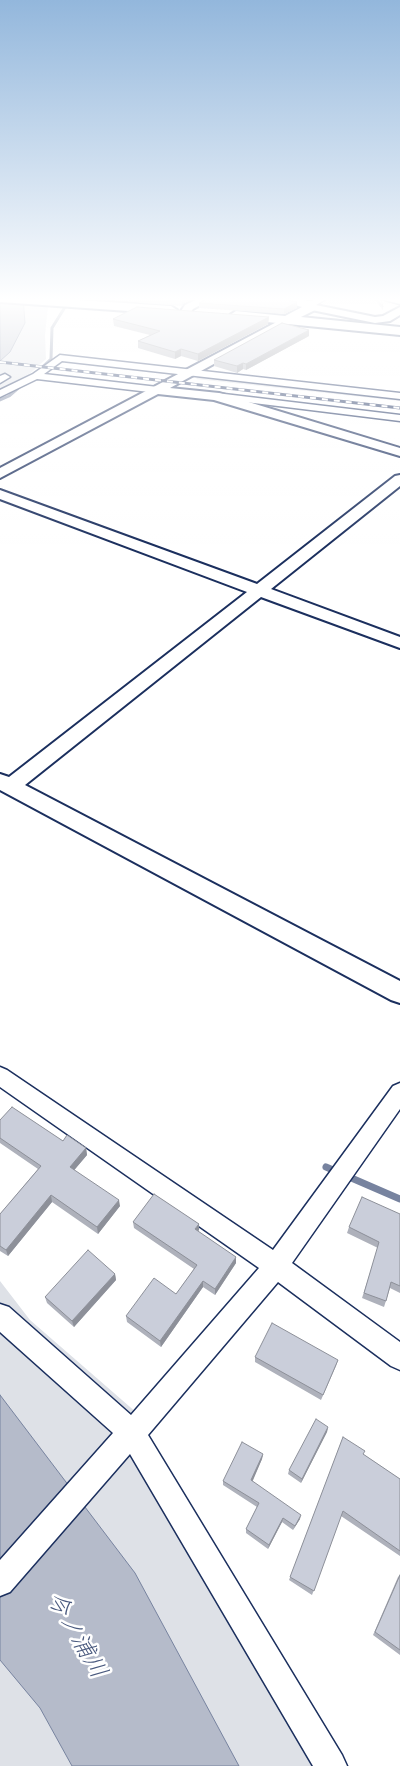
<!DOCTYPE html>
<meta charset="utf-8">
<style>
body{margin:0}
canvas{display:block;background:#fff}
</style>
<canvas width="400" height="1766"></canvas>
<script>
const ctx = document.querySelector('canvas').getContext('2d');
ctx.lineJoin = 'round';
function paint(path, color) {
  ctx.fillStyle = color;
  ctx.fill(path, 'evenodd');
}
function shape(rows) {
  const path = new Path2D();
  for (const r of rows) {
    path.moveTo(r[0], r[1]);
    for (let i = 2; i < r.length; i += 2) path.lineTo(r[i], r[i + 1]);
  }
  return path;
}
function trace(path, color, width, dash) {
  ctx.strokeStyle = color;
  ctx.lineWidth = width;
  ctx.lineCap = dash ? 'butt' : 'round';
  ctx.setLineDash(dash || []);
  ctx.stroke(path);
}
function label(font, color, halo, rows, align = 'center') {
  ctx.font = font + ' Mynerve,"Klee One",sans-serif';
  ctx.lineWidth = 5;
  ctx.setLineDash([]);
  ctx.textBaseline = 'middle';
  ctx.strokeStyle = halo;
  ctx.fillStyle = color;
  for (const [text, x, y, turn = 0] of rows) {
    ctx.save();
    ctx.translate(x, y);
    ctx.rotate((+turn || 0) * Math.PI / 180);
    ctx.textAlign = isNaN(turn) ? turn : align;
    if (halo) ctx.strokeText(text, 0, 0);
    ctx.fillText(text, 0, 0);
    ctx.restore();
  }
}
const green = shape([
 [0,297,49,297,45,335,46,359,0,401],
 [202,373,400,396,400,401,196,379],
 [0,1281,30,1320,145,1420,132,1433,331,1766,0,1766]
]);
const water = shape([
 [0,297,23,297,25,323,10,352,0,361,0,297],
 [0,1395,135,1573,239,1766,72,1766,40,1708,0,1660,0,1395]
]);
const streamFar1 = shape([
 [35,374,51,359,52,328,65,307],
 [0,400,9,396,24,383]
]);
const stream = shape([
 [326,1167,400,1199]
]);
const minor = shape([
 [319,297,329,297,313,307,307,307,307,303,319,297],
 [373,297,387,297,400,300,400,304,373,297],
 [60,355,400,393,400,399,62,361,44,374,158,387,163,390,158,393,37,379,0,397,0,390,33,374,60,355],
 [5,374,10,377,0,383,0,376,5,374],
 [216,393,400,415,400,421,213,398,211,396,216,393],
 [0,1067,7,1070,273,1250,393,1086,400,1083,400,1109,292,1263,400,1342,400,1370,391,1366,278,1282,148,1435,342,1755,347,1766,313,1766,130,1454,10,1592,0,1596,0,1560,113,1433,0,1332,0,1304,9,1307,131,1415,259,1268,0,1087,0,1067]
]);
const tertiary = shape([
 [202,297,215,297,193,309,190,313,182,313,181,311,185,305,202,297],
 [311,304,375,317,383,316,400,307,400,315,390,321,375,323,307,309,306,307,307,305,311,304],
 [288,316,294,319,292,321,170,388,219,393,400,448,400,456,214,400,158,394,0,478,0,468,288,316],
 [400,475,400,486,271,589,400,637,400,648,261,597,25,785,400,981,400,1003,391,1000,0,790,0,774,9,777,247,592,0,499,0,490,257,584,395,476,400,475]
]);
const secondary = shape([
 [0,297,32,297,171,306,177,310,171,314,0,302,0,297],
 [271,297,290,297,314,302,317,307,315,310,301,317,400,327,400,335,236,319,230,315,236,311,285,316,302,307,273,299,271,297]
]);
const rail = shape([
 [0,362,400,408]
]);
const wall = shape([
 [113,297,198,297,184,303,182,306,140,303],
 [292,297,316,297,310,299],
 [375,297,383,307,383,310,374,299],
 [199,303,297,308,284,314,199,308],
 [269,317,268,324,198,361,181,356,175,359,138,348,138,341,150,335,114,326,113,319],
 [309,336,246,370,243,369,237,373,214,366,214,360],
 [0,1120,86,1148,87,1155,74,1170,120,1206,98,1234,52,1202,8,1256,0,1251,0,1214,38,1169,0,1143],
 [400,1214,400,1293,390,1288,384,1307,362,1298,378,1248,347,1233,349,1227],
 [133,1222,199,1230,198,1231,236,1263,215,1295,203,1287,161,1347,127,1322,126,1316,176,1294,194,1269,134,1228],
 [115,1274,116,1280,74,1327,47,1303,45,1297],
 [255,1357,338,1360,336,1366,321,1400,255,1362],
 [328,1427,327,1432,301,1483,288,1474,289,1470],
 [343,1437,363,1454,400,1479,400,1556,341,1516,312,1595,289,1580],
 [263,1454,262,1459,252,1481,300,1519,293,1530,282,1522,268,1549,246,1533,246,1529,257,1507,223,1485,223,1481],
 [400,1575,400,1655,373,1635,398,1577]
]);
const shadedWall = shape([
 [187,297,198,297,184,303,182,306,182,301,184,298],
 [297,302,297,308,284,314,284,309],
 [269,317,268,324,198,361,198,354],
 [309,330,309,336,246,370,246,364],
 [181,349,181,356,175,359,175,352],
 [243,363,243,369,237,373,237,366],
 [86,1148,87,1155,71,1174,70,1167],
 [51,1195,52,1202,8,1256,6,1250],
 [119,1200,120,1206,98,1234,97,1227],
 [199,1224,199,1230,195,1235,195,1229],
 [236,1257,236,1263,215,1295,215,1289],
 [115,1274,116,1280,74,1327,72,1321],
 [203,1281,203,1287,161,1347,160,1341],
 [328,1427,327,1432,301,1483,302,1479],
 [263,1454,262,1459,251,1485,251,1480],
 [301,1515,300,1519,293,1530,295,1526],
 [283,1518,282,1522,268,1549,269,1545]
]);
const building = shape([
 [133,297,187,297,184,298,182,301,139,298,133,297],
 [210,297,275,297,297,302,284,309,199,303,210,297],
 [375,297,381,298,383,307,375,297],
 [137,307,269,317,198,354,181,349,175,352,138,341,160,331,113,319,137,307],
 [282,323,309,330,246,364,243,363,237,366,214,360,282,323],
 [12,1107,63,1141,67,1135,86,1148,70,1167,119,1200,97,1227,51,1195,6,1250,0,1246,0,1214,41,1166,0,1138,0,1120,12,1107],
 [154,1194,199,1224,195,1229,236,1257,215,1289,203,1281,160,1341,126,1316,154,1278,176,1294,197,1265,133,1222,154,1194],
 [362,1197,400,1214,400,1286,391,1282,386,1301,364,1293,379,1242,349,1227,362,1197],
 [88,1250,115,1274,72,1321,45,1297,88,1250],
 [272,1323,338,1360,323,1395,255,1357,272,1323],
 [316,1419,328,1427,302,1479,289,1470,316,1419],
 [343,1437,365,1451,363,1454,400,1479,400,1551,343,1511,314,1591,290,1577,343,1437],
 [242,1442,263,1454,251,1480,301,1515,295,1526,283,1518,269,1545,246,1529,259,1503,223,1481,242,1442],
 [400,1575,400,1650,375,1632,400,1575]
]);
const nearWaternames = [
 ["今ノ浦川",75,1636,60]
];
paint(green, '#dee1e7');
paint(water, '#b5bbca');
trace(water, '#77839f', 1);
trace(streamFar1, '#77839f', 3);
trace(stream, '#77839f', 7);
trace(minor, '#1b2f5e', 3);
trace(tertiary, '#1b2f5e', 4);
trace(secondary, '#1b2f5e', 4);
paint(minor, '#fff');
paint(tertiary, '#fff');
paint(secondary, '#fff');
trace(rail, '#1b2f5e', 3);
trace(rail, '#fff', 2, [6]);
paint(wall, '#aeb1bb');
paint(shadedWall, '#8d9099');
paint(building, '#caceda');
trace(building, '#8d9099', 1);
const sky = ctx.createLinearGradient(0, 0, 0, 544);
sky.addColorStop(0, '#93b7dc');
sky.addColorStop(0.55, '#fff');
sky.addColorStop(1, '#ffffff00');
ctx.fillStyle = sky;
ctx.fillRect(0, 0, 400, 544);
label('italic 24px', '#49597e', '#fff', nearWaternames);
</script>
